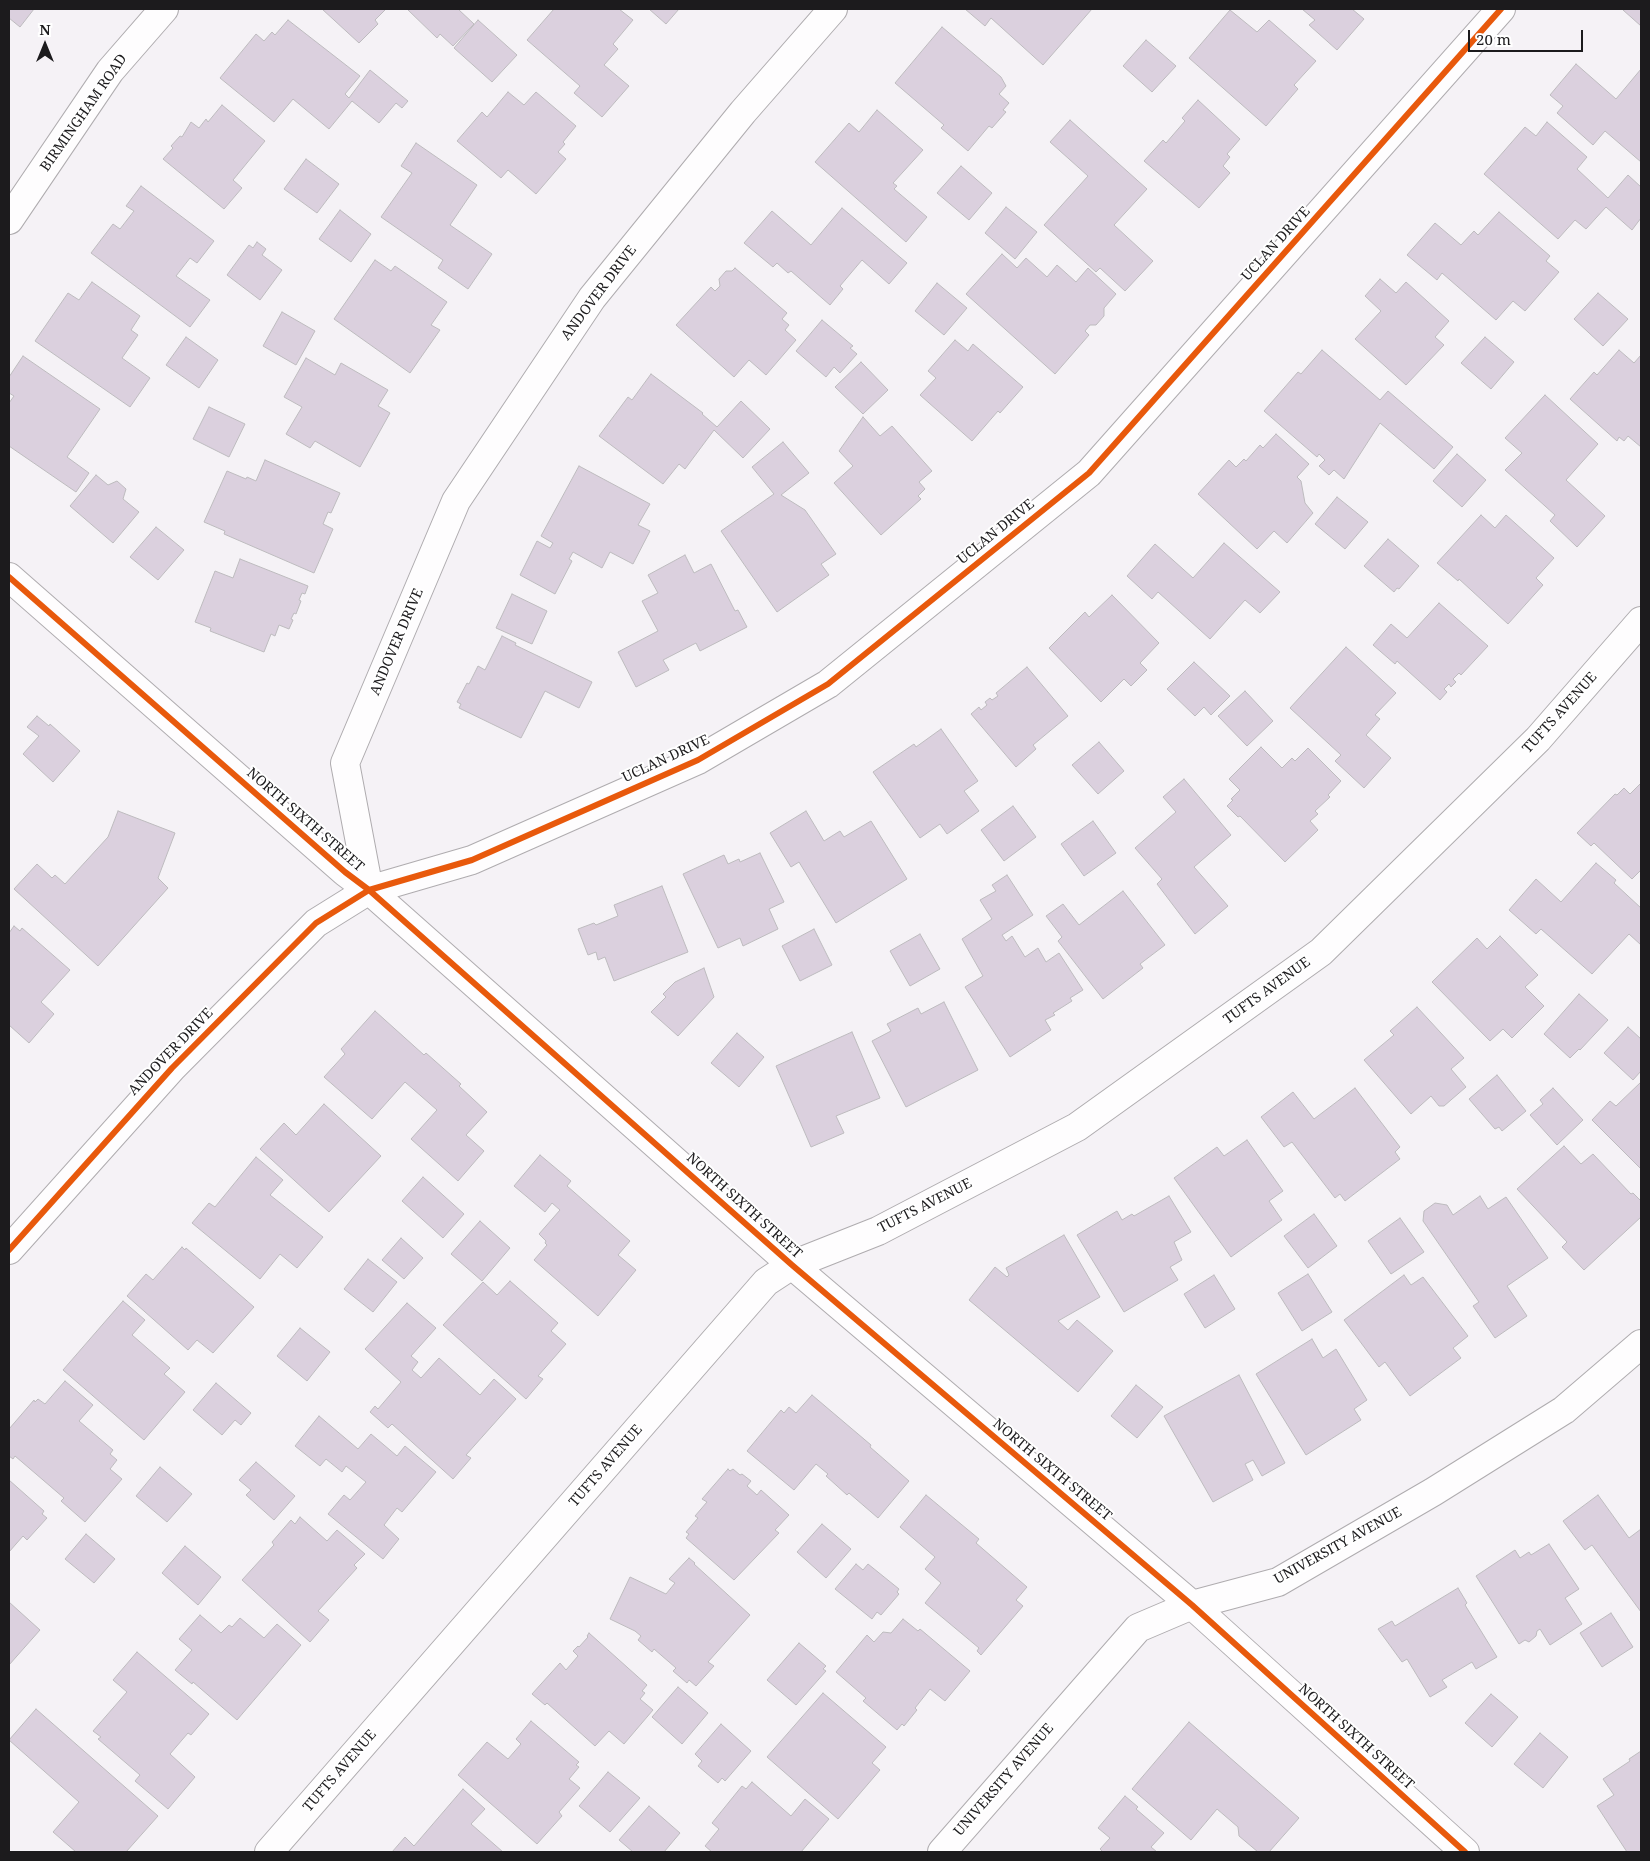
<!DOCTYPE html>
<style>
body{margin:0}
#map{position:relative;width:1650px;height:1861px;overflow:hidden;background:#f5f2f6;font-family:"Noto Serif",serif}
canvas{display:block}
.frame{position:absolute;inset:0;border:10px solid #1c1b1d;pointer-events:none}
.north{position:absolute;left:20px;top:20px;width:50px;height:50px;-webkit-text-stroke:4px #fff;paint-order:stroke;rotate:0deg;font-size:14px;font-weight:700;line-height:20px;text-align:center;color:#1c1b1d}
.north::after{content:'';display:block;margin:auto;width:18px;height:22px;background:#1c1b1d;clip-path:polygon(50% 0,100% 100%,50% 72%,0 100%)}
.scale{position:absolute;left:1468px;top:30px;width:115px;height:22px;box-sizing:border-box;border:2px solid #1c1b1d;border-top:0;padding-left:6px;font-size:15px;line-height:18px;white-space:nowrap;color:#1c1b1d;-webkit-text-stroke:4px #fff;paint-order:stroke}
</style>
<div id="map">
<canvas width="1650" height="1861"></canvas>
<div class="frame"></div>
<div class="north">N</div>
<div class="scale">20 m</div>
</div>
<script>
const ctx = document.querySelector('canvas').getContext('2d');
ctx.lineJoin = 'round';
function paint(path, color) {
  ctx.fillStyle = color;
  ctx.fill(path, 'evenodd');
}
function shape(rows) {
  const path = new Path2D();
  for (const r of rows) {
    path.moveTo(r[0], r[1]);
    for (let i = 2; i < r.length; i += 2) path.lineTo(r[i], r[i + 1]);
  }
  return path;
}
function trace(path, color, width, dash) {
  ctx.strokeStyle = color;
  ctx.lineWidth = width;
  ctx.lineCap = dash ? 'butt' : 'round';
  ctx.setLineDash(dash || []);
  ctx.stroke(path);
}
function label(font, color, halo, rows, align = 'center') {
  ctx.font = font + ' "Noto Serif",serif';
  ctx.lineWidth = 4;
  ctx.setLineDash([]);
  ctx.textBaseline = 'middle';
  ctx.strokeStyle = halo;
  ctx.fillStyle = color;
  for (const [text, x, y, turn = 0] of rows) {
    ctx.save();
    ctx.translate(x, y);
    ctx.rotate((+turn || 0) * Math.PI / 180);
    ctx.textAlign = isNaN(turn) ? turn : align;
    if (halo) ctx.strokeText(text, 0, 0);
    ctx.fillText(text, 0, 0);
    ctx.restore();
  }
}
const building = shape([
 [9,9,34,9,20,27,9,18,9,9],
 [322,9,386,9,375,20,378,24,359,43,322,9],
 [407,9,458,9,474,24,453,46,440,34,437,38,407,9],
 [554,9,619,9,633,20,613,44,618,49,604,65,629,86,602,117,574,93,580,86,527,40,554,9],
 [649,9,679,9,666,24,649,9],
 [965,9,1092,9,1043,65,991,18,985,26,965,9],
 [1302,9,1352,9,1364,19,1337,50,1309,25,1315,20,1302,9],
 [1624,9,1641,9,1641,26,1623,10,1624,9],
 [1230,10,1257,32,1269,20,1316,61,1294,85,1298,89,1266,126,1189,58,1230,10],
 [288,20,360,76,345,94,349,98,370,70,408,101,402,108,396,103,379,123,352,101,329,129,293,99,274,122,220,78,256,34,264,41,272,32,275,35,288,20],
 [478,20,517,55,492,82,454,48,478,20],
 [942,27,1001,77,1006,86,999,94,1009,103,1003,110,1006,112,992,128,989,126,968,151,941,128,944,125,895,83,942,27],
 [1146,40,1176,66,1152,92,1123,66,1146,40],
 [1576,64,1616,99,1641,69,1641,162,1605,131,1593,145,1557,113,1563,106,1550,95,1576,64],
 [508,92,524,105,536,92,576,126,563,142,565,144,558,152,566,159,536,194,508,170,501,178,457,141,482,112,487,117,508,92],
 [1198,100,1240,139,1227,154,1230,157,1223,166,1230,173,1199,208,1144,161,1163,140,1166,143,1185,121,1182,118,1198,100],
 [222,105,265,141,233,180,242,188,224,209,163,159,173,148,171,146,180,136,182,137,191,122,199,128,206,119,208,122,222,105],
 [877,110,923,150,893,183,897,186,894,189,927,217,906,242,815,162,849,123,859,132,877,110],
 [1070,120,1147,189,1114,225,1153,261,1125,291,1100,268,1096,272,1044,225,1088,176,1050,142,1070,120],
 [1547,122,1587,157,1577,169,1608,198,1628,175,1641,187,1641,218,1632,230,1606,207,1586,229,1575,220,1558,239,1484,174,1525,127,1536,136,1547,122],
 [416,143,477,185,450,225,492,254,468,289,438,268,443,260,381,217,412,173,401,166,416,143],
 [306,159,339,184,317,213,284,189,306,159],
 [961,166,992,193,969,220,937,193,961,166],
 [141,186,214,241,197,263,190,258,176,276,210,300,190,327,91,253,113,224,120,229,134,211,126,206,141,186],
 [1006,207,1037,232,1015,259,985,233,1006,207],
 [842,208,907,263,889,284,862,260,840,286,843,289,830,305,791,271,788,273,777,263,773,267,744,243,772,211,811,245,842,208],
 [340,210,371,234,351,262,319,239,340,210],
 [1499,212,1550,256,1546,261,1559,272,1525,311,1513,301,1496,320,1442,273,1437,280,1407,255,1435,223,1461,245,1474,231,1478,235,1499,212],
 [257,242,266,249,262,255,282,270,260,300,227,275,249,245,253,248,257,242],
 [1002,254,1017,268,1026,258,1047,277,1057,265,1076,282,1088,268,1116,294,1104,308,1104,316,1096,325,1090,325,1085,331,1089,335,1055,374,966,294,1002,254],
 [375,260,391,271,395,266,447,302,431,325,440,330,410,373,334,319,375,260],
 [735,268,787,313,782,319,789,325,785,330,796,340,766,375,749,360,734,377,676,325,711,287,715,291,720,286,719,279,726,271,732,271,735,268],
 [1380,279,1396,293,1406,282,1449,321,1435,337,1444,345,1406,385,1355,339,1381,311,1365,296,1380,279],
 [92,282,140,316,131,330,138,335,122,358,150,378,130,407,35,341,68,293,79,300,92,282],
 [937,283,967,308,944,335,915,311,937,283],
 [1598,293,1628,319,1603,346,1574,319,1598,293],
 [282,312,315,331,296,365,263,346,282,312],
 [822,320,853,346,850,348,857,354,840,373,834,367,826,377,796,351,822,320],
 [186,337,218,360,199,388,166,365,186,337],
 [1485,337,1514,362,1491,389,1461,363,1485,337],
 [955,340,968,351,973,344,1023,387,1000,413,998,411,972,441,920,395,936,378,928,371,955,340],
 [1322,350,1380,400,1388,391,1453,447,1434,469,1380,423,1344,479,1334,470,1329,475,1319,466,1325,460,1319,454,1317,457,1264,411,1298,372,1301,374,1322,350],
 [1619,350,1634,363,1641,355,1641,447,1628,436,1624,441,1619,437,1617,441,1570,399,1594,372,1597,375,1619,350],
 [23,356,100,409,67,457,89,473,76,492,9,446,9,403,14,396,9,393,9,377,23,356],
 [306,358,335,375,341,363,388,390,378,406,390,413,360,467,315,441,310,448,286,434,302,407,284,397,306,358],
 [861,362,888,390,863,414,835,387,861,362],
 [651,374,703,413,702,414,717,427,741,401,770,429,743,458,714,430,685,469,679,464,663,484,599,436,628,397,632,400,651,374],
 [1545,395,1598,444,1566,480,1605,516,1577,547,1550,521,1555,515,1505,470,1522,453,1505,438,1545,395],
 [209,407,245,424,229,457,193,439,209,407],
 [863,417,880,436,892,426,932,471,919,482,925,489,918,496,921,499,881,535,834,483,853,466,839,451,863,417],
 [1276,434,1309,464,1297,477,1301,481,1305,503,1313,513,1287,543,1274,531,1257,549,1198,494,1229,460,1236,467,1244,459,1246,461,1260,445,1263,448,1276,434],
 [783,442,809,473,781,495,805,510,836,554,821,564,829,575,777,612,721,531,774,494,752,467,783,442],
 [1457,454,1486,480,1462,507,1433,481,1457,454],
 [265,460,340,493,331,513,328,512,323,524,333,529,314,573,224,534,225,531,204,522,227,471,246,479,247,477,256,481,265,460],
 [579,466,650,504,638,525,650,531,633,564,610,552,602,568,573,552,569,559,572,561,555,594,520,575,537,541,550,548,553,543,541,536,579,466],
 [96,475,108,485,117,481,126,489,123,499,139,512,113,543,70,506,96,475],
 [1337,497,1368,522,1345,549,1315,524,1337,497],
 [1481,515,1495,528,1506,515,1554,558,1536,578,1543,585,1508,624,1459,579,1458,581,1437,563,1481,515],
 [156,527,184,550,158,580,130,557,156,527],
 [1388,539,1419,566,1399,589,1397,588,1394,592,1364,566,1388,539],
 [1224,543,1280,592,1260,613,1245,600,1210,639,1158,592,1152,599,1127,576,1155,544,1193,578,1224,543],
 [685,555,694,573,711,564,735,611,738,610,747,627,700,651,696,643,663,660,669,670,636,687,618,652,658,631,642,601,658,593,648,575,685,555],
 [240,559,308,586,305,594,302,593,299,600,301,601,296,614,294,613,291,619,293,620,289,629,279,625,275,636,271,634,264,652,210,631,211,628,195,622,215,571,233,578,240,559],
 [512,594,547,611,532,644,496,628,512,594],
 [1112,595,1159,643,1140,663,1147,670,1131,686,1124,679,1101,702,1049,648,1085,612,1089,617,1112,595],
 [1439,603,1488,646,1461,675,1459,673,1453,679,1456,682,1451,687,1449,684,1444,689,1447,692,1440,700,1397,661,1395,664,1373,645,1391,624,1407,638,1439,603],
 [502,636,516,643,515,645,592,682,579,708,545,691,521,738,459,708,461,704,457,702,467,683,469,684,478,666,485,670,502,636],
 [1346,647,1396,693,1375,715,1380,719,1366,735,1391,758,1364,788,1335,761,1341,755,1290,708,1346,647],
 [1194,662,1230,696,1211,715,1204,707,1195,716,1167,689,1194,662],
 [1027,667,1068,716,1033,745,1036,749,1016,767,971,714,979,707,981,710,987,705,985,702,990,698,992,700,998,696,996,693,1027,667],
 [1245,691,1273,721,1247,746,1218,716,1245,691],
 [37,716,49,726,50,724,80,751,53,782,23,754,39,736,27,727,37,716],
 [941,729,978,781,964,791,979,811,947,834,940,824,920,838,873,772,914,744,916,747,941,729],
 [1099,742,1124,771,1098,794,1072,765,1099,742],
 [1261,747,1282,768,1292,758,1295,761,1308,748,1341,781,1328,795,1330,797,1315,811,1318,814,1310,821,1318,830,1285,862,1240,816,1238,817,1227,806,1233,800,1231,799,1240,790,1229,779,1261,747],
 [1184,779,1231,835,1194,867,1228,906,1195,934,1157,884,1162,879,1135,848,1176,812,1163,797,1184,779],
 [1641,783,1641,870,1632,879,1594,843,1591,846,1577,833,1615,794,1617,795,1624,788,1630,794,1641,783],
 [1013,806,1036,837,1004,861,981,830,1013,806],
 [118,811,175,833,158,878,168,888,98,966,14,889,37,864,52,878,55,875,65,884,108,837,118,811],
 [806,811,824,841,840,831,844,837,871,821,907,879,836,923,799,862,791,867,770,833,806,811],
 [1093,821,1116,853,1084,876,1061,844,1093,821],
 [760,853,784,902,769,909,778,929,743,946,740,938,718,948,683,874,724,855,728,864,739,859,740,862,760,853],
 [1596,863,1616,880,1614,883,1641,908,1641,945,1629,934,1592,974,1541,929,1536,934,1509,910,1536,879,1561,902,1596,863],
 [1007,875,1033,915,1002,935,1006,941,1012,936,1025,957,1038,948,1046,962,1059,953,1083,990,1070,998,1072,1001,1053,1013,1055,1015,1045,1020,1051,1030,1010,1057,965,987,983,976,962,939,992,919,980,900,996,891,992,885,1007,875],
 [662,886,688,952,614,981,605,957,598,960,596,952,588,955,578,929,594,923,596,925,618,916,614,905,662,886],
 [1123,891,1165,945,1140,964,1143,968,1103,999,1058,941,1062,937,1046,916,1063,904,1079,925,1123,891],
 [14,926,20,931,22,928,70,970,41,1002,54,1014,29,1043,9,1025,9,933,14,926],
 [814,929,832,965,800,981,782,946,814,929],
 [920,934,940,969,910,986,890,951,920,934],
 [1500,936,1538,975,1525,987,1544,1006,1512,1038,1503,1029,1490,1041,1432,982,1477,938,1487,949,1500,936],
 [704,968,714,997,678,1036,651,1012,666,997,663,994,675,982,704,968],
 [1579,994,1608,1020,1580,1050,1579,1049,1570,1058,1544,1034,1579,994],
 [944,1002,978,1070,906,1107,872,1041,891,1031,887,1024,918,1008,921,1014,944,1002],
 [1417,1007,1464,1058,1451,1069,1466,1087,1444,1106,1439,1106,1431,1096,1411,1114,1364,1060,1394,1035,1390,1031,1417,1007],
 [375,1011,424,1055,426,1053,461,1084,459,1086,487,1112,466,1135,484,1151,458,1181,411,1139,437,1110,405,1082,372,1119,324,1077,345,1054,341,1049,375,1011],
 [1628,1027,1641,1039,1641,1071,1633,1080,1604,1053,1628,1027],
 [852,1032,880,1098,836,1116,844,1133,811,1147,776,1066,852,1032],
 [737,1033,764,1057,739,1087,711,1063,737,1033],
 [1497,1075,1526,1111,1502,1131,1499,1127,1495,1129,1469,1099,1497,1075],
 [1641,1082,1641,1169,1592,1120,1610,1101,1616,1106,1641,1082],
 [1355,1088,1400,1147,1395,1152,1400,1159,1345,1201,1340,1194,1335,1198,1292,1142,1284,1147,1261,1117,1293,1092,1314,1119,1355,1088],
 [1553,1088,1583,1120,1557,1145,1530,1115,1543,1104,1540,1100,1553,1088],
 [324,1104,381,1156,329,1212,260,1149,284,1123,296,1135,324,1104],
 [1247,1140,1283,1191,1269,1201,1282,1220,1231,1257,1174,1178,1217,1147,1224,1156,1247,1140],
 [1564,1146,1581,1164,1593,1154,1631,1194,1633,1193,1641,1201,1641,1217,1584,1270,1562,1247,1567,1242,1517,1189,1564,1146],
 [540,1155,571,1181,567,1186,630,1241,618,1255,636,1270,598,1316,534,1260,547,1245,545,1243,546,1241,539,1234,560,1210,552,1203,545,1212,514,1186,540,1155],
 [256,1157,283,1180,270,1195,323,1237,297,1268,280,1254,260,1279,192,1223,209,1203,215,1207,256,1157],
 [423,1177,464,1214,443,1238,402,1201,423,1177],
 [1169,1196,1191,1232,1174,1242,1182,1260,1170,1267,1178,1280,1124,1312,1077,1235,1117,1211,1122,1220,1132,1214,1134,1216,1169,1196],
 [1480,1196,1488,1209,1506,1197,1548,1258,1507,1286,1527,1316,1495,1338,1473,1306,1479,1302,1423,1221,1424,1211,1435,1203,1447,1205,1453,1215,1480,1196],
 [1314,1214,1337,1246,1308,1268,1284,1236,1314,1214],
 [1400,1218,1424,1252,1391,1274,1368,1241,1400,1218],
 [480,1221,510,1248,482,1281,451,1254,480,1221],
 [1064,1235,1100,1297,1058,1321,1068,1330,1077,1320,1113,1351,1078,1392,969,1300,995,1267,1007,1277,1009,1275,1006,1268,1064,1235],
 [401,1238,423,1258,404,1279,382,1260,401,1238],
 [182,1247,185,1250,186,1248,254,1307,213,1353,197,1340,188,1350,127,1296,146,1274,153,1280,182,1247],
 [368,1259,397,1282,373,1312,344,1289,368,1259],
 [1308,1274,1332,1312,1302,1331,1278,1293,1308,1274],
 [1214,1275,1235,1309,1205,1328,1184,1294,1214,1275],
 [1404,1275,1411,1285,1423,1277,1468,1336,1453,1348,1461,1358,1410,1396,1385,1362,1379,1367,1344,1320,1404,1275],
 [510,1281,558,1323,551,1331,566,1344,538,1376,543,1379,526,1399,443,1325,483,1282,497,1295,510,1281],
 [123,1301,145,1320,132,1335,170,1368,164,1374,185,1392,144,1440,63,1370,123,1301],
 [407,1303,436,1328,411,1356,418,1362,412,1370,421,1378,439,1358,480,1395,494,1379,516,1399,466,1455,471,1458,453,1479,392,1424,388,1428,370,1412,375,1406,378,1409,401,1382,365,1349,407,1303],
 [300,1328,330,1352,307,1381,277,1356,300,1328],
 [1312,1339,1323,1358,1336,1349,1367,1400,1354,1409,1361,1420,1306,1455,1256,1374,1312,1339],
 [1239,1375,1285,1463,1262,1476,1253,1460,1245,1464,1253,1480,1213,1502,1164,1416,1239,1375],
 [65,1381,93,1405,79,1421,113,1450,110,1454,117,1460,110,1469,122,1479,85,1522,61,1501,64,1498,15,1456,13,1459,9,1456,9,1429,34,1400,35,1402,38,1399,45,1404,65,1381],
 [216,1383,251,1413,241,1425,235,1420,222,1435,193,1410,216,1383],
 [1136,1385,1163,1407,1137,1438,1111,1416,1136,1385],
 [812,1395,871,1445,870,1447,909,1481,878,1518,849,1493,847,1495,826,1476,828,1474,816,1464,794,1490,747,1451,781,1410,784,1413,789,1407,796,1413,812,1395],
 [319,1416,358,1449,371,1434,397,1456,405,1446,436,1472,402,1512,397,1508,384,1525,399,1539,383,1559,328,1514,344,1495,350,1500,366,1482,346,1466,342,1472,326,1459,320,1466,295,1446,319,1416],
 [256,1462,295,1496,274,1520,246,1495,251,1490,239,1480,256,1462],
 [160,1467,192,1494,167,1522,136,1496,160,1467],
 [728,1469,730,1471,733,1469,740,1475,742,1474,751,1481,747,1486,757,1495,761,1490,789,1515,775,1530,779,1533,734,1580,686,1538,689,1534,686,1532,698,1518,695,1516,707,1502,702,1499,728,1469],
 [9,1480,44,1511,42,1514,47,1518,27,1540,23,1536,9,1552,9,1480],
 [926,1495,979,1539,976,1543,1027,1587,1016,1600,1023,1606,981,1655,977,1651,979,1648,925,1603,941,1583,925,1569,935,1557,900,1527,926,1495],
 [1598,1495,1629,1538,1641,1529,1641,1612,1592,1545,1585,1550,1563,1521,1598,1495],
 [300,1517,327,1541,337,1530,365,1554,354,1565,357,1568,318,1611,329,1620,310,1642,242,1580,274,1545,272,1542,291,1520,295,1524,300,1517],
 [822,1524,851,1549,826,1578,797,1552,822,1524],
 [86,1534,115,1559,94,1583,65,1559,86,1534],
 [1549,1544,1579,1589,1565,1598,1582,1624,1550,1645,1540,1629,1537,1631,1536,1636,1529,1642,1525,1640,1519,1644,1476,1576,1515,1550,1520,1558,1529,1552,1531,1555,1549,1544],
 [185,1546,221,1577,198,1605,162,1573,185,1546],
 [689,1558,695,1563,694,1564,750,1615,708,1662,714,1666,696,1686,689,1680,687,1683,673,1671,676,1668,654,1649,652,1652,638,1640,641,1636,635,1631,610,1619,630,1577,666,1594,675,1583,669,1579,689,1558],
 [856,1564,863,1570,868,1564,899,1589,897,1592,899,1594,881,1615,877,1612,872,1619,835,1589,856,1564],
 [1458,1588,1467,1603,1465,1605,1497,1657,1476,1669,1472,1662,1442,1680,1447,1687,1430,1697,1407,1659,1402,1662,1378,1629,1392,1621,1395,1626,1458,1588],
 [9,1602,40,1630,9,1665,9,1602],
 [1611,1613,1633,1647,1602,1667,1580,1633,1611,1613],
 [200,1615,221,1633,229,1625,232,1627,240,1618,264,1638,277,1624,301,1645,237,1720,193,1682,192,1684,175,1670,192,1650,179,1639,200,1615],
 [903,1619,918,1631,920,1629,970,1671,945,1701,930,1689,915,1708,917,1710,904,1726,902,1724,897,1730,863,1701,866,1698,836,1672,867,1635,874,1642,883,1632,891,1633,903,1619],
 [589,1633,647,1685,642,1691,645,1693,640,1699,653,1710,624,1744,609,1731,595,1746,547,1703,545,1705,532,1694,560,1663,566,1670,578,1656,573,1651,578,1646,579,1647,588,1637,587,1636,589,1633],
 [799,1643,826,1666,823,1669,826,1671,796,1705,767,1680,799,1643],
 [137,1652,209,1714,191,1735,188,1733,170,1754,195,1777,168,1809,135,1781,140,1775,98,1739,101,1737,93,1731,127,1692,113,1680,137,1652],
 [678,1687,708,1713,682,1744,652,1717,678,1687],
 [823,1693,886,1747,872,1763,880,1770,838,1819,767,1757,823,1693],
 [1491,1694,1518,1717,1492,1747,1465,1723,1491,1694],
 [36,1709,158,1816,126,1852,76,1852,53,1832,79,1802,9,1740,36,1709],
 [531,1721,579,1762,576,1765,579,1767,569,1779,580,1788,559,1812,562,1816,537,1844,458,1775,487,1742,508,1759,521,1744,516,1739,531,1721],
 [1189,1722,1299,1818,1269,1852,1258,1852,1239,1836,1238,1827,1217,1809,1191,1840,1132,1789,1189,1722],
 [721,1724,751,1751,725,1781,722,1778,718,1783,698,1766,702,1761,695,1754,721,1724],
 [1540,1733,1568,1757,1543,1788,1514,1764,1540,1733],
 [1641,1751,1641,1852,1627,1852,1597,1806,1614,1795,1603,1779,1630,1761,1629,1759,1641,1751],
 [608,1772,640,1798,610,1832,579,1806,608,1772],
 [752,1782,791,1816,805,1799,829,1819,801,1852,712,1852,705,1846,719,1829,712,1823,742,1786,746,1789,752,1782],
 [463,1789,485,1809,471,1824,503,1852,392,1852,405,1837,414,1846,463,1789],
 [1125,1796,1138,1807,1136,1809,1164,1833,1151,1847,1157,1852,1103,1852,1100,1849,1110,1838,1098,1828,1125,1796],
 [649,1806,680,1833,664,1852,633,1852,619,1840,649,1806]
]);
const street = shape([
 [9,220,110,71,164,9],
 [9,577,345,872,369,890,792,1265,1192,1605,1465,1852],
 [369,890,345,763,456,501,592,298,743,112,833,9],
 [9,1250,172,1068,316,923,369,890,472,860,698,760,828,684,1089,473,1501,9],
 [269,1852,766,1282,792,1265,878,1231,1077,1127,1321,952,1538,739,1641,621],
 [942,1852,1138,1628,1192,1605,1278,1582,1433,1492,1564,1410,1641,1344]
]);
const cycleway = shape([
 [9,577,345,872,369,890,792,1265,1192,1605,1465,1852],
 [9,1250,172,1068,316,923,369,890,472,860,698,760,828,684,1089,473,1501,9]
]);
const streetNames = [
 ["BIRMINGHAM ROAD",84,113,-55],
 ["UCLAN DRIVE",1276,244,-48],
 ["ANDOVER DRIVE",599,293,-53],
 ["UCLAN DRIVE",996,532,-39],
 ["ANDOVER DRIVE",397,642,-67],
 ["TUFTS AVENUE",1560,713,-48],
 ["UCLAN DRIVE",666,759,-25],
 ["NORTH SIXTH STREET",305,820,41],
 ["TUFTS AVENUE",1267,991,-36],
 ["ANDOVER DRIVE",171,1052,-46],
 ["NORTH SIXTH STREET",744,1206,42],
 ["TUFTS AVENUE",925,1206,-27],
 ["TUFTS AVENUE",606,1466,-49],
 ["NORTH SIXTH STREET",1052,1470,40],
 ["UNIVERSITY AVENUE",1338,1546,-29],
 ["NORTH SIXTH STREET",1356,1737,42],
 ["TUFTS AVENUE",340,1771,-49],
 ["UNIVERSITY AVENUE",1004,1780,-49]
];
paint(building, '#dbd0de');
trace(building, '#bdbbbe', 1);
trace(street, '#afacaf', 30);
trace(street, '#fefdfe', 28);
trace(cycleway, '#e8590c', 6);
label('14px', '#1c1b1d', '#fff', streetNames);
</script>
